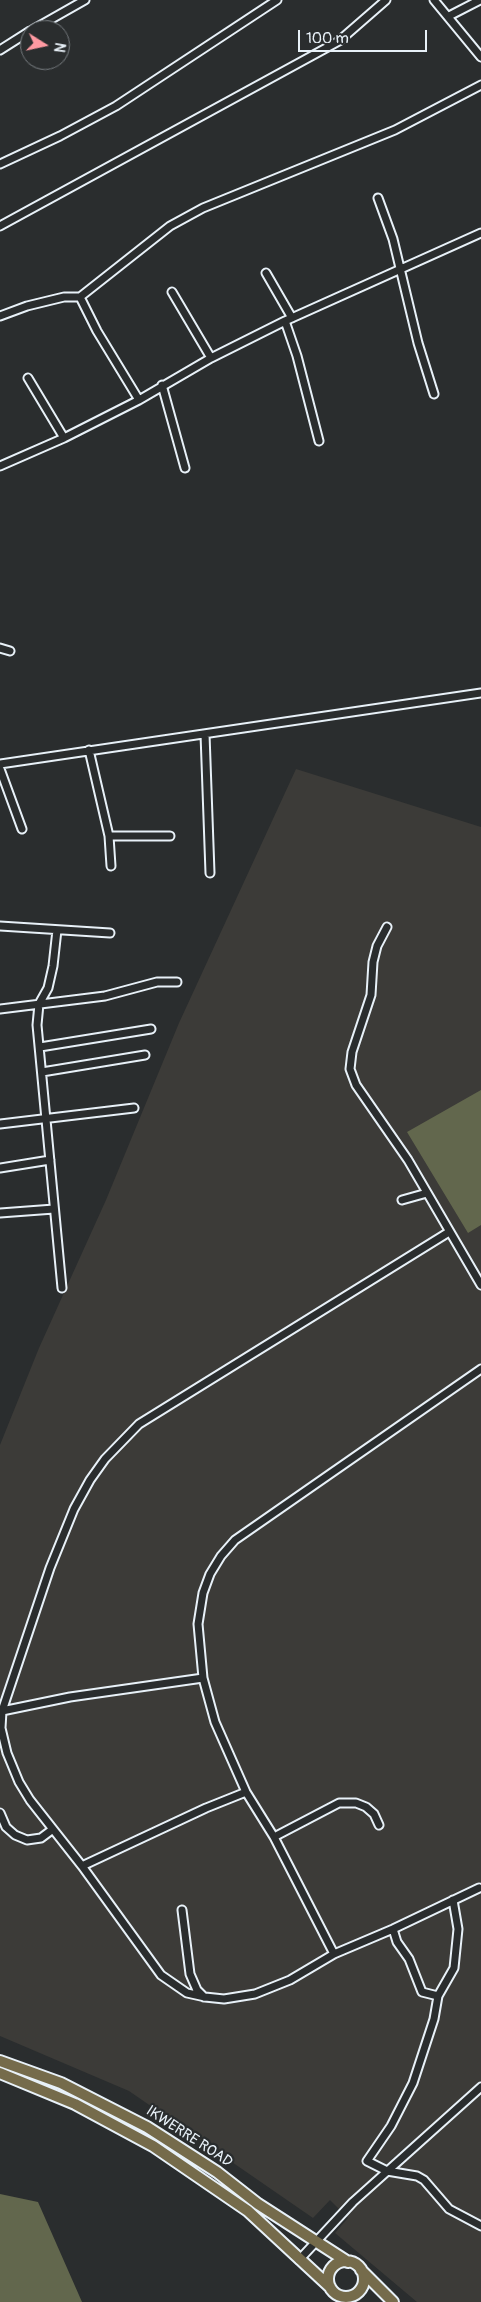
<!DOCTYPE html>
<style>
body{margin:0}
#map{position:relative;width:481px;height:2302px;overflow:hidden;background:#2a2d2e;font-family:Pangolin,sans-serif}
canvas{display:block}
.north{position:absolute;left:20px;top:20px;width:50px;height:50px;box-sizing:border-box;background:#2a2d2e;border:1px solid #767b7f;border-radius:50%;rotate:100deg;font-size:14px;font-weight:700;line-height:20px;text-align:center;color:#e8f1f8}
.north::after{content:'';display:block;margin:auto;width:18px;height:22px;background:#ff9aa2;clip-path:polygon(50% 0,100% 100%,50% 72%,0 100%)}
.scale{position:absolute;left:298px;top:30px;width:129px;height:22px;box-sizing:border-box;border:2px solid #e8f1f8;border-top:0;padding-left:6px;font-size:15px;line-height:18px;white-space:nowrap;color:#e8f1f8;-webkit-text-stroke:4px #2a2d2e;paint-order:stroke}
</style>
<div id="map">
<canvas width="481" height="2302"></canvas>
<div class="north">N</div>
<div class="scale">100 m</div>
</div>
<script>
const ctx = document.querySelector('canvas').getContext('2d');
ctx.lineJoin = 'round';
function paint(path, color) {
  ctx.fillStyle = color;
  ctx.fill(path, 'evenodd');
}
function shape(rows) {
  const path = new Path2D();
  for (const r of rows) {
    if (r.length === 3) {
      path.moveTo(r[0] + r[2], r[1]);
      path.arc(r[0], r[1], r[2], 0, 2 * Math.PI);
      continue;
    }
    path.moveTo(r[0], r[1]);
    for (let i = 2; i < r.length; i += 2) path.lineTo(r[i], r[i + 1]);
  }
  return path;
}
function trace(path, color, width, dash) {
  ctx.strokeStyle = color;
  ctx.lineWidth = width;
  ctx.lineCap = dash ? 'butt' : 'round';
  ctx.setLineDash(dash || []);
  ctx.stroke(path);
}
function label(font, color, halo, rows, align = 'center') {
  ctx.font = font + ' Pangolin,sans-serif';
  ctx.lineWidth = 4.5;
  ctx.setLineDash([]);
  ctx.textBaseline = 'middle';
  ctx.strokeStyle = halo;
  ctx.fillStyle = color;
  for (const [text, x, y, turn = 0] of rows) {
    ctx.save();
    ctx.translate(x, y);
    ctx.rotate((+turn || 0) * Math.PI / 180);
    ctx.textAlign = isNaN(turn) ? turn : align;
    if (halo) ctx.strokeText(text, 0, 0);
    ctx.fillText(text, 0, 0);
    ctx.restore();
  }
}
const built = shape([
 [296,769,481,827,481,2302,417,2302,335,2233,348,2218,330,2200,313,2218,129,2091,0,2036,0,1445,39,1348,106,1200,179,1023]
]);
const green = shape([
 [481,1090,481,1225,468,1233,407,1132],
 [0,2194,38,2202,82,2302,0,2302]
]);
const street = shape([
 [434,0,481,57],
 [449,16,480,0],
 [32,30,85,0],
 [0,50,30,31],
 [0,164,60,136,116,106,277,0],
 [378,198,393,239,418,343,434,394],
 [0,226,339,41,386,0],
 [266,273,292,318],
 [172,292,211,358],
 [80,297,97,331,139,400],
 [0,316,27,306,64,297,80,297,170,226,203,208,395,130,481,85],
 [285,321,297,356,319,441],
 [28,378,64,438],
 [162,385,185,468],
 [0,466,64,438,139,400,211,358,285,321,481,233],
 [0,648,10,651],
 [205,734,210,873],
 [89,750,109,836,111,866],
 [0,764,481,693],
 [0,769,22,829],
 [109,836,170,836],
 [0,926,110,933],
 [387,927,377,946,373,962,371,995,352,1052,350,1069,356,1085,408,1160,481,1285],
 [57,930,53,966,48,988,39,1004,37,1025,62,1288],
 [0,1009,105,996,157,982,177,982],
 [40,1047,151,1029],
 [42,1072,145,1055],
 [0,1124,134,1108],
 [0,1168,50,1160],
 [402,1200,427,1193],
 [0,1213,54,1209],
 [449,1232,139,1424,105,1459,90,1480,74,1509,50,1568,2,1711,1,1728,7,1753,19,1782,30,1800,82,1866,161,1975,187,1993,205,1997,224,1999,255,1994,290,1980,334,1954,393,1929,479,1888],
 [2,1711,70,1697,203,1678],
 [0,1813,6,1827,15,1835,27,1840,41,1838,53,1829],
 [274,1837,339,1803,356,1803,366,1807,374,1814,379,1825],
 [82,1866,206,1808,246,1792],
 [453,1900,458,1929,454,1968,438,1996,434,2019,413,2083,391,2126,367,2161,387,2171,417,2176,424,2180,449,2209,481,2226],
 [182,1910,190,1974,197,1990,204,1997],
 [393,1929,397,1942,409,1959,422,1992,438,1996],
 [334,1954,274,1837,246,1792,215,1722,203,1678,198,1624,203,1593,210,1574,221,1556,235,1540,481,1369],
 [299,2260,353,2202,481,2087]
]);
const primary = shape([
 [0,2061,61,2083,147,2127,217,2172,258,2204,348,2262],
 [0,2073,75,2104,153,2146,248,2211,330,2287],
 [346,2279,18],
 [361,2270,393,2302]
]);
const streetNames = [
 ["IKWERRE ROAD",189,2137,33]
];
paint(built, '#3c3b38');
paint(green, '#62674d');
trace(street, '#e8f1f8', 11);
trace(primary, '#e8f1f8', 14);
trace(street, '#2a2d2e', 7);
trace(primary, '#756b4b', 10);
label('15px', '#e8f1f8', '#2a2d2e', streetNames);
</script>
